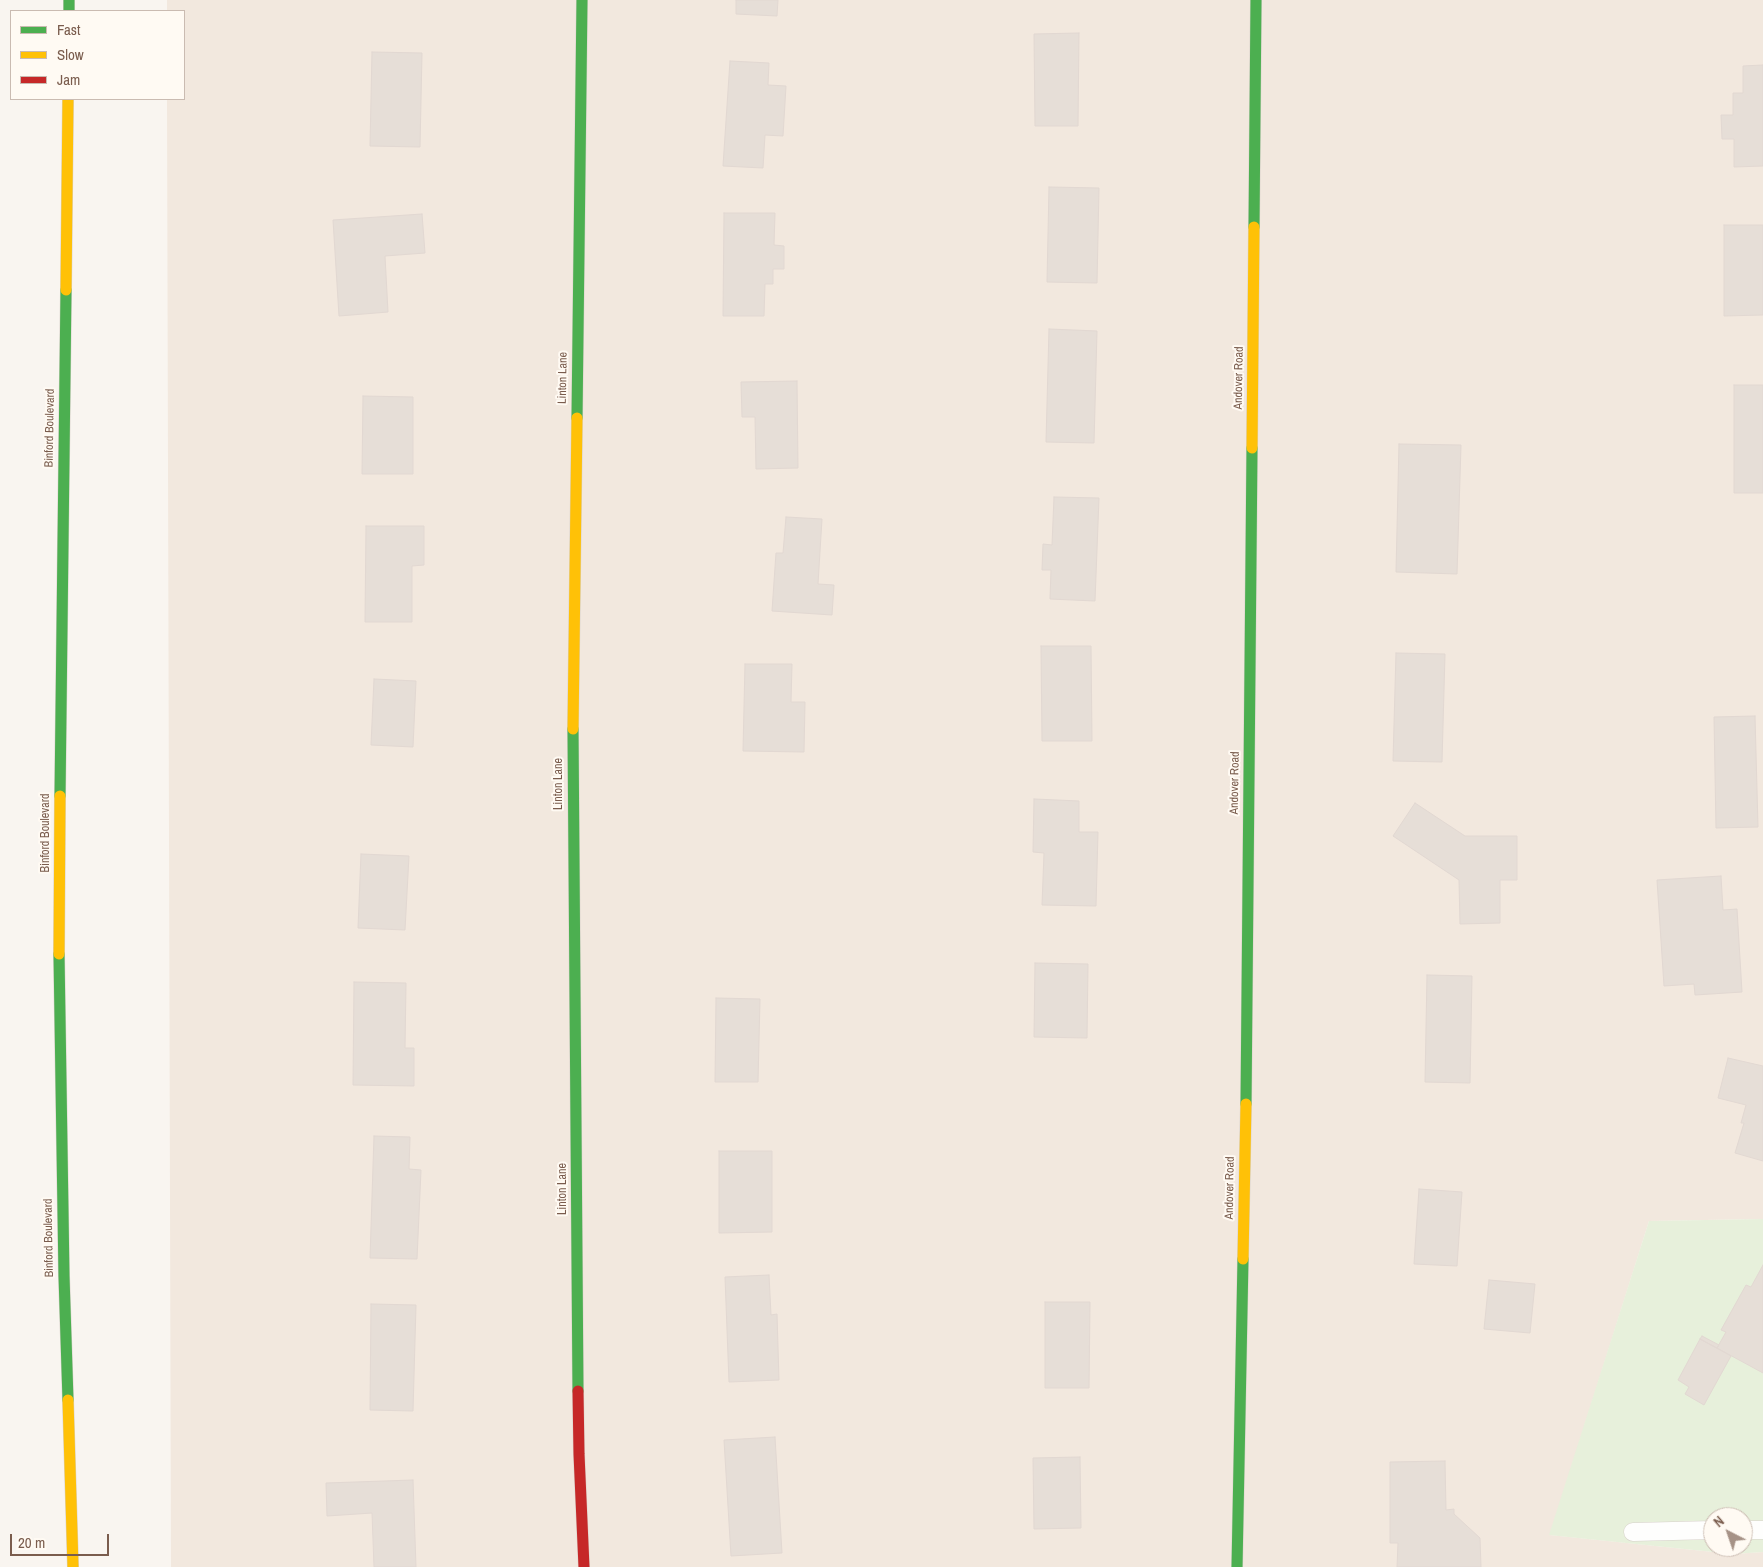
<!DOCTYPE html>
<style>
body{margin:0}
#map{position:relative;width:1763px;height:1567px;overflow:hidden;background:#f9f5f0;font-family:"Archivo Narrow",sans-serif}
canvas{display:block}
.legend{position:absolute;left:10px;top:10px;width:175px;height:90px;box-sizing:border-box;background:#fffaf3;border:1px solid #cabbb1;margin:0;padding:6px 9px;list-style:none;font-size:15px;color:#7a5c4d}
.legend li{display:flex;align-items:center;gap:10px;height:25px}
.legend b{width:25px;border:1px solid #cabbb1}
.north{position:absolute;left:1703px;top:1507px;width:50px;height:50px;box-sizing:border-box;background:#fffaf3;border:1px solid #cabbb1;border-radius:50%;rotate:319deg;font-size:14px;font-weight:700;line-height:20px;text-align:center;color:#7a5c4d}
.north::after{content:'';display:block;margin:auto;width:18px;height:22px;background:#a69286;clip-path:polygon(50% 0,100% 100%,50% 72%,0 100%)}
.scale{position:absolute;left:10px;top:1534px;width:99px;height:22px;box-sizing:border-box;border:2px solid #7a5c4d;border-top:0;padding-left:6px;font-size:15px;line-height:18px;white-space:nowrap;color:#7a5c4d;-webkit-text-stroke:4px #fffaf3;paint-order:stroke}
</style>
<div id="map">
<canvas width="1763" height="1567"></canvas>
<ul class="legend">
<li><b style="height:6px;background:#4caf50"></b>Fast</li>
<li><b style="height:6px;background:#ffc107"></b>Slow</li>
<li><b style="height:6px;background:#c62828"></b>Jam</li>
</ul>
<div class="north">N</div>
<div class="scale">20 m</div>
</div>
<script>
const ctx = document.querySelector('canvas').getContext('2d');
ctx.lineJoin = 'round';
function paint(path, color) {
  ctx.fillStyle = color;
  ctx.fill(path, 'evenodd');
}
function shape(rows) {
  const path = new Path2D();
  for (const r of rows) {
    path.moveTo(r[0], r[1]);
    for (let i = 2; i < r.length; i += 2) path.lineTo(r[i], r[i + 1]);
  }
  return path;
}
function trace(path, color, width, dash) {
  ctx.strokeStyle = color;
  ctx.lineWidth = width;
  ctx.lineCap = dash ? 'butt' : 'round';
  ctx.setLineDash(dash || []);
  ctx.stroke(path);
}
function label(font, color, halo, rows, align = 'center') {
  ctx.font = font + ' "Archivo Narrow",sans-serif';
  ctx.lineWidth = 4;
  ctx.setLineDash([]);
  ctx.textBaseline = 'middle';
  ctx.strokeStyle = halo;
  ctx.fillStyle = color;
  for (const [text, x, y, turn = 0] of rows) {
    ctx.save();
    ctx.translate(x, y);
    ctx.rotate((+turn || 0) * Math.PI / 180);
    ctx.textAlign = isNaN(turn) ? turn : align;
    if (halo) ctx.strokeText(text, 0, 0);
    ctx.fillText(text, 0, 0);
    ctx.restore();
  }
}
const residential = shape([
 [167,0,1763,0,1763,1219,1649,1221,1550,1535,1733,1554,1763,1552,1763,1567,171,1567,167,99,184,99,184,11,167,11]
]);
const green = shape([
 [1763,1219,1763,1552,1733,1554,1549,1535,1649,1221],
 [1713,1517,1743,1517,1743,1547,1713,1547]
]);
const building = shape([
 [736,0,778,0,777,16,736,14,736,0],
 [1079,33,1078,126,1035,126,1034,34,1079,33],
 [372,52,422,53,420,147,370,146,372,52],
 [730,61,769,63,768,85,786,86,783,136,765,135,763,168,723,166,730,61],
 [1763,65,1763,166,1734,167,1734,139,1722,139,1721,115,1733,115,1733,93,1743,93,1743,66,1763,65],
 [1049,187,1099,188,1097,283,1047,282,1049,187],
 [724,213,775,213,774,245,784,246,784,269,773,269,773,284,765,284,764,316,723,316,724,213],
 [422,214,425,253,385,256,388,312,339,316,333,220,422,214],
 [1724,225,1763,225,1763,315,1724,316,1724,225],
 [1049,329,1097,331,1094,443,1046,442,1049,329],
 [797,381,798,468,756,469,755,417,742,417,741,382,797,381],
 [1734,385,1763,385,1763,493,1734,493,1734,385],
 [363,396,413,397,413,474,362,474,363,396],
 [1399,444,1461,445,1457,574,1396,572,1399,444],
 [1054,497,1099,498,1095,601,1050,599,1051,570,1042,570,1043,544,1052,545,1054,497],
 [786,517,822,519,818,584,834,585,832,615,772,611,776,553,783,553,786,517],
 [366,526,424,526,424,565,412,566,412,622,365,622,366,526],
 [1041,646,1091,646,1092,741,1042,741,1041,646],
 [1396,653,1445,654,1442,762,1393,761,1396,653],
 [745,664,792,664,791,702,805,702,804,752,743,751,745,664],
 [374,679,416,681,413,747,371,745,374,679],
 [1755,716,1758,827,1716,828,1714,717,1755,716],
 [1034,799,1079,801,1079,832,1098,832,1096,906,1042,905,1044,853,1033,852,1034,799],
 [1415,803,1465,836,1517,836,1517,880,1500,880,1500,923,1460,924,1459,880,1393,836,1415,803],
 [361,854,409,856,405,930,358,928,361,854],
 [1721,876,1723,910,1737,909,1742,992,1695,995,1694,984,1664,986,1657,880,1721,876],
 [1035,963,1088,964,1087,1038,1034,1037,1035,963],
 [1427,975,1472,976,1470,1083,1425,1082,1427,975],
 [354,982,406,983,405,1048,414,1048,414,1086,353,1085,354,982],
 [716,998,760,999,758,1082,715,1082,716,998],
 [1728,1058,1763,1066,1763,1161,1735,1153,1744,1123,1741,1123,1746,1105,1718,1098,1728,1058],
 [374,1136,410,1137,409,1169,421,1170,417,1259,370,1258,374,1136],
 [719,1151,772,1151,772,1232,719,1233,719,1151],
 [1419,1189,1462,1192,1457,1266,1414,1264,1419,1189],
 [1763,1265,1763,1373,1717,1348,1726,1332,1721,1330,1746,1285,1751,1287,1763,1265],
 [769,1275,771,1315,777,1314,779,1380,729,1382,725,1277,769,1275],
 [1489,1280,1535,1284,1530,1333,1484,1329,1489,1280],
 [1045,1302,1090,1302,1089,1388,1045,1388,1045,1302],
 [371,1304,416,1305,413,1411,370,1410,371,1304],
 [1702,1336,1719,1345,1717,1348,1700,1339,1702,1336],
 [1700,1339,1731,1356,1704,1405,1685,1394,1689,1387,1678,1380,1700,1339],
 [775,1437,782,1553,731,1556,724,1440,775,1437],
 [1080,1457,1081,1528,1034,1529,1033,1458,1080,1457],
 [1445,1461,1446,1510,1454,1509,1454,1514,1480,1538,1481,1567,1397,1567,1398,1543,1390,1543,1390,1462,1445,1461],
 [413,1480,416,1567,374,1567,372,1513,327,1516,326,1483,413,1480]
]);
const lane = shape([
 [1743,1530,1763,1530],
 [1633,1532,1713,1530]
]);
const fast = shape([
 [69,0,69,11],
 [1254,227,1256,0],
 [577,418,582,0],
 [573,729,578,1391],
 [60,796,66,290],
 [59,954,64,1276,68,1400],
 [1246,1104,1252,448],
 [1237,1567,1243,1259]
]);
const slow = shape([
 [66,290,68,99],
 [1252,448,1254,227],
 [573,729,577,418],
 [59,954,60,796],
 [1243,1259,1246,1104],
 [68,1400,73,1567]
]);
const jam = shape([
 [578,1391,579,1454,584,1567]
]);
const streetNames = [
 ["Linton Lane",563,378,-89],
 ["Andover Road",1239,378,-89],
 ["Binford Boulevard",50,428,-89],
 ["Andover Road",1235,783,-89],
 ["Linton Lane",559,784,-90],
 ["Binford Boulevard",46,833,-90],
 ["Andover Road",1230,1188,-89],
 ["Linton Lane",563,1189,-90],
 ["Binford Boulevard",49,1238,-91]
];
paint(residential, '#f2e8de');
paint(green, '#e7f0db');
paint(building, '#e6ded7');
trace(building, '#e2d8d2', 1);
trace(lane, '#d7d1cb', 19);
trace(fast, '#d9d2cb', 12);
trace(slow, '#d9d2cb', 12);
trace(jam, '#d9d2cb', 12);
trace(lane, '#fefefd', 18);
trace(fast, '#4caf50', 11);
trace(slow, '#ffc107', 11);
trace(jam, '#c62828', 11);
label('12px', '#7a5c4d', '#fffaf3', streetNames);
</script>
